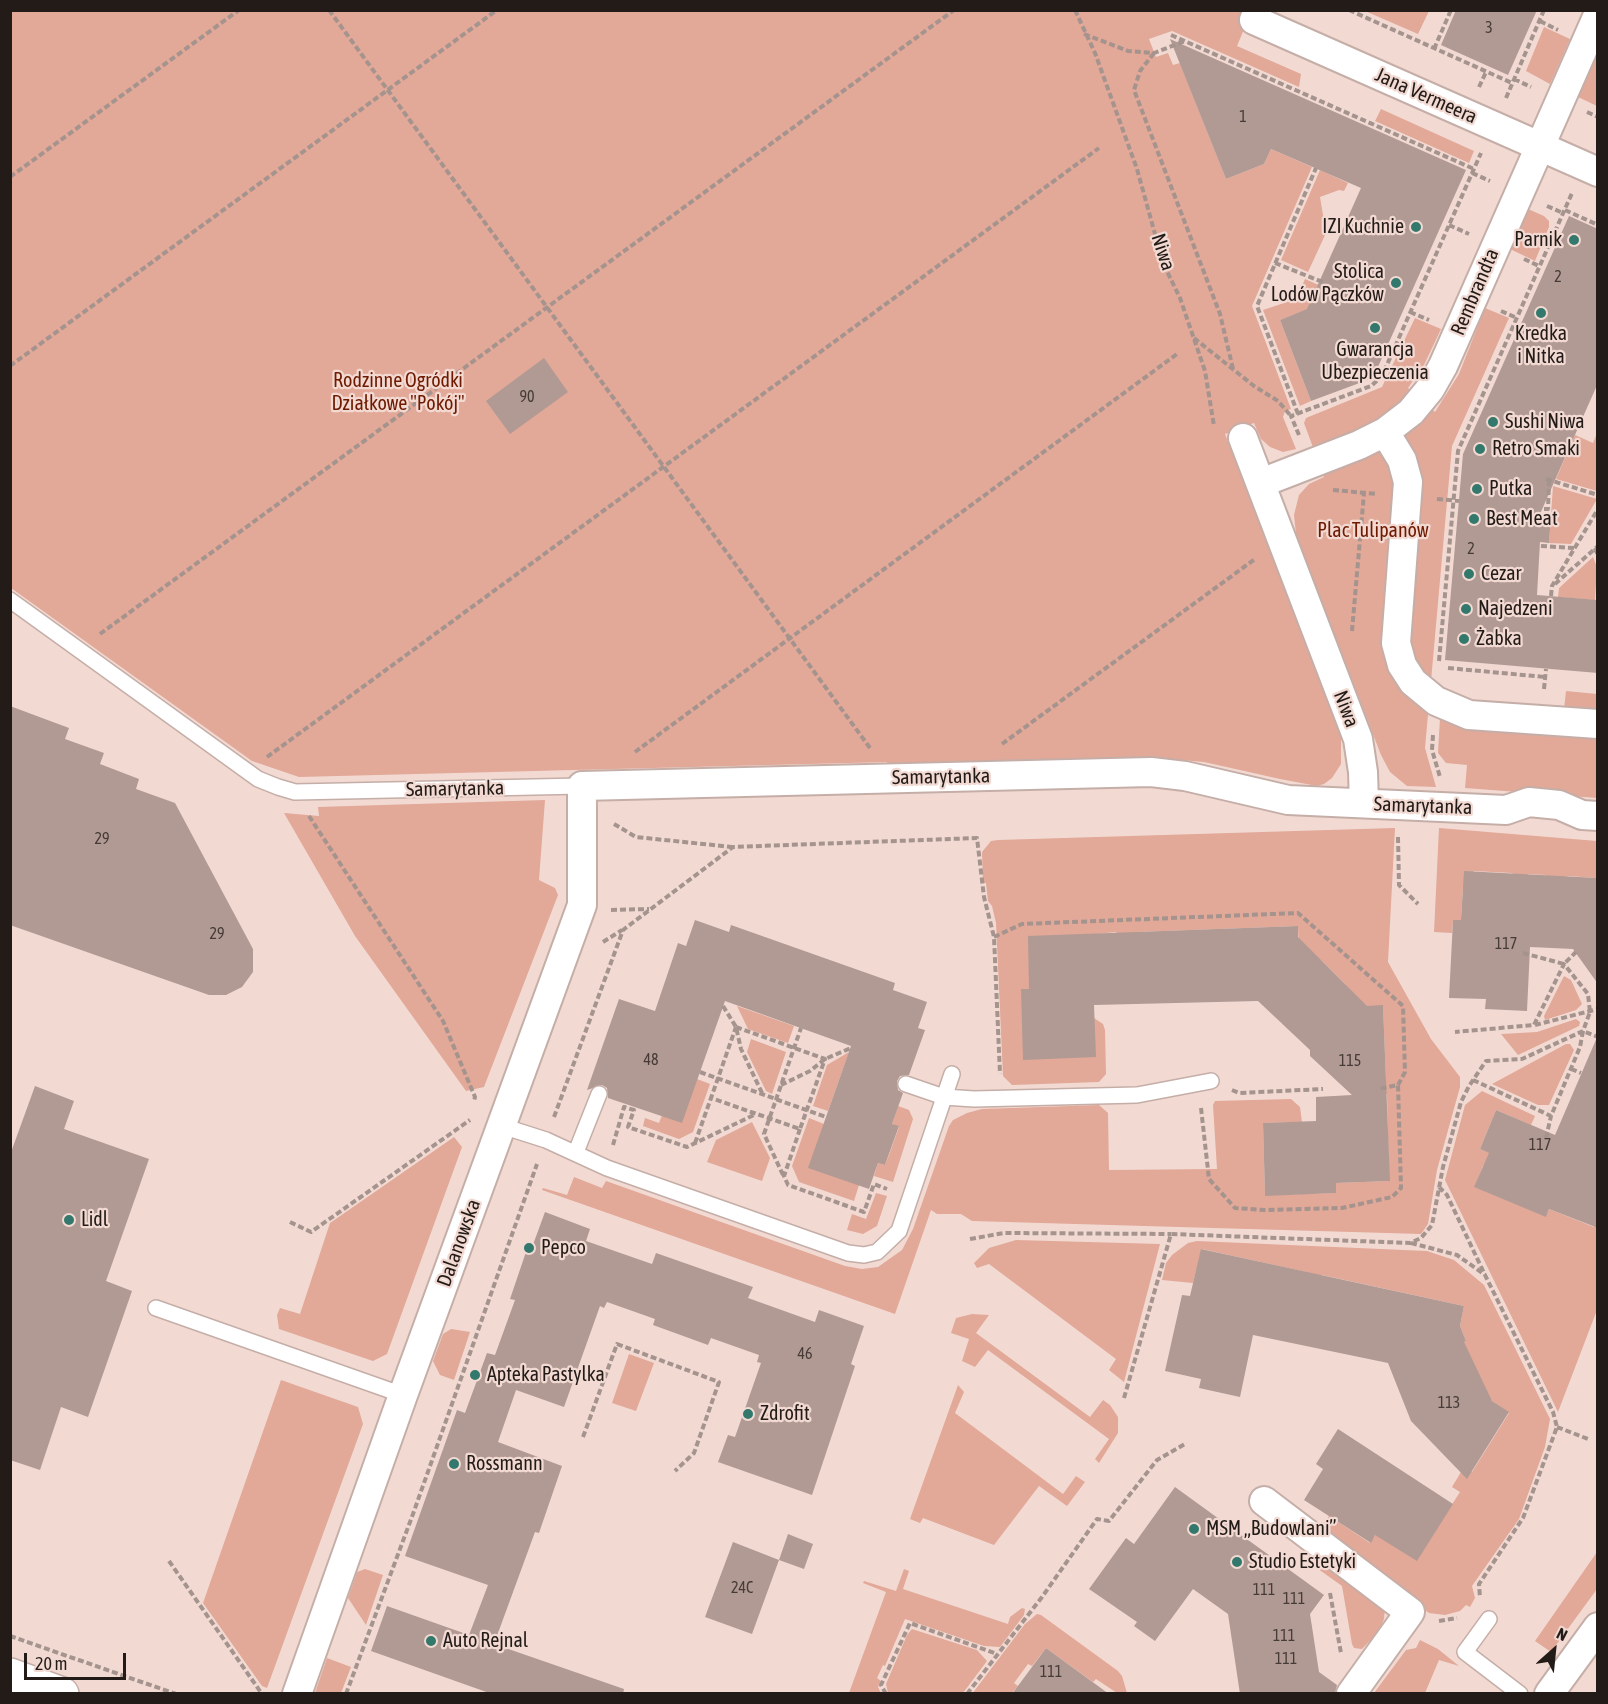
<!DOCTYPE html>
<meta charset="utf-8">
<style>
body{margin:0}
#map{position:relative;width:1608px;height:1704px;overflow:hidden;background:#f2dad3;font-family:"Asap Condensed",sans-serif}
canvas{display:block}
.frame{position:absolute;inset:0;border:12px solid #231b18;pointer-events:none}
.north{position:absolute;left:1524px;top:1620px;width:60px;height:60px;-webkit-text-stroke:4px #f2dad3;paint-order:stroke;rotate:27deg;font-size:16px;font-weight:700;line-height:24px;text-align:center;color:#231b18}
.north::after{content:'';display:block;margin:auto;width:21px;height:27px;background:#231b18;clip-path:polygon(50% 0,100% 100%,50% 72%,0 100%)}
.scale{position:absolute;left:24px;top:1653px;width:102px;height:27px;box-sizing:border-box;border:3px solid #231b18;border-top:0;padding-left:8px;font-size:18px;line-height:21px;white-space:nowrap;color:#231b18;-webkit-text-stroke:4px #f2dad3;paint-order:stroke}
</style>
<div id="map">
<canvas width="1608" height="1704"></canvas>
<div class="frame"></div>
<div class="north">N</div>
<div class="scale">20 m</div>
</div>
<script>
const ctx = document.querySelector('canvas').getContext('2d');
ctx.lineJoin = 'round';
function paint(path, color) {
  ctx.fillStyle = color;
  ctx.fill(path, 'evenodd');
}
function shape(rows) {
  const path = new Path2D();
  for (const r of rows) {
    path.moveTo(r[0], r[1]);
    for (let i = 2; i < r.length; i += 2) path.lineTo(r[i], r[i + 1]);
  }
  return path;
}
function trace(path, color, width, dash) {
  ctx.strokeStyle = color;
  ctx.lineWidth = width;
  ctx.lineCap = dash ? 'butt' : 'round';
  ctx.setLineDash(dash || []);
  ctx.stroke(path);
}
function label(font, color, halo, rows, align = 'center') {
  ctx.font = font + ' "Asap Condensed",sans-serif';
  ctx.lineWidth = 4.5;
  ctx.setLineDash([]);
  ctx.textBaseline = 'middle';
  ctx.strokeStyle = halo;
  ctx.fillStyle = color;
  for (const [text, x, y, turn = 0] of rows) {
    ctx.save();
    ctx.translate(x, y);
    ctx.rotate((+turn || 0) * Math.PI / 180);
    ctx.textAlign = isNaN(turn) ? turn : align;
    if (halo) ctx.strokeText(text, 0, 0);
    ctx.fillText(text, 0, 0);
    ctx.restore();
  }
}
const green = shape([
 [1252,10,1237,46,1301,74,1299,87,1172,31,1149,39,1156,57,1168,53,1173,65,1180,63,1226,179,1264,164,1271,149,1312,167,1252,306,1291,409,1285,411,1283,417,1296,449,1283,452,1270,447,1261,439,1254,423,1225,434,1341,738,1341,764,1332,778,1324,784,1317,786,1280,779,1204,762,1147,757,888,767,887,762,299,777,252,761,11,588,11,11],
 [1365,11,1429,11,1418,34],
 [1544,27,1570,39,1550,84,1526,71],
 [1597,53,1597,106,1578,97],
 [1381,109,1474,151,1469,163,1375,121],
 [1320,170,1348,183,1344,191,1339,190,1320,197,1326,233,1308,272,1281,260],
 [1528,209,1544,216,1549,221,1549,227,1535,261,1510,249],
 [1305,279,1323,287,1308,309,1280,320,1311,401,1300,406,1263,310,1296,299],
 [1485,308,1509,318,1452,446,1425,748,1436,787,1407,786,1390,772,1381,755,1296,534,1294,515,1299,495,1309,484,1324,477,1304,423,1306,418,1382,387,1415,318,1441,329,1424,365,1408,388,1435,412,1459,374],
 [1597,433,1597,491,1556,479,1575,435,1593,443],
 [1553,486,1597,499,1571,544,1549,543],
 [1593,557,1597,567,1595,600,1558,597,1559,588],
 [1566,691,1597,694,1597,711,1564,709],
 [1440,718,1597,737,1597,798,1465,788,1467,765,1446,763,1438,753],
 [545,800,539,880,555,888,558,895,484,1087,466,1091,355,936,284,813,319,816,318,807],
 [1395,828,1388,962,1431,1039,1460,1077,1460,1087,1437,1170,1428,1224,1421,1234,972,1221,961,1214,937,1214,931,1210,895,1314,542,1190,543,1188,567,1195,574,1177,602,1188,606,1181,845,1266,862,1269,878,1267,902,1250,913,1229,949,1126,953,1120,967,1113,982,1109,1099,1105,1108,1113,1109,1170,1217,1169,1213,1105,1215,1101,1291,1099,1300,1107,1302,1122,1263,1123,1265,1195,1336,1193,1336,1183,1389,1181,1387,1094,1379,1095,1386,1081,1383,1006,1356,1007,1345,984,1322,961,1299,953,1298,926,1136,932,1137,940,1115,932,1097,934,1075,943,1094,1018,1103,1024,1105,1030,1106,1074,1099,1082,1012,1085,1003,1076,996,923,992,906,988,901,986,883,983,883,982,852,991,841,998,840],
 [1439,828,1597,841,1597,878,1568,876,1546,884,1546,875,1528,874,1527,883,1512,873,1474,871,1463,886,1461,920,1453,920,1452,933,1434,932],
 [1564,976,1571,980,1582,1004,1576,1010,1545,1020,1544,1016],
 [737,1006,794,1026,788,1043,748,1029],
 [1576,1019,1580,1022,1579,1026,1518,1055,1501,1034,1537,1032],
 [751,1039,786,1052,772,1094,766,1091,747,1052],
 [1566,1044,1570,1044,1574,1050,1549,1105,1538,1105,1492,1084],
 [849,1052,828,1111,813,1106,827,1065],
 [697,1079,710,1084,693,1132,679,1139,643,1126,645,1118,659,1123,662,1115],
 [1482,1091,1535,1116,1531,1125,1496,1110,1480,1149,1497,1156,1483,1166,1475,1187,1546,1216,1549,1209,1594,1227,1597,1220,1597,1310,1558,1412,1445,1180,1465,1105],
 [898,1106,909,1110,913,1119,893,1182,874,1176,878,1163,885,1165,889,1155,899,1127,892,1124],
 [809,1118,824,1124,859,1185,854,1201,799,1182,792,1166],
 [752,1122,770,1158,762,1181,707,1162,716,1140],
 [454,1137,462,1147,387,1354,373,1361,279,1329,277,1315,280,1308,300,1314,330,1223],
 [876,1193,887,1196,877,1226,863,1234,847,1230,852,1214,866,1219],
 [1016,1240,1160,1244,1124,1382,1109,1370,1116,1359,989,1264,977,1268,974,1263,989,1248],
 [1197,1241,1427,1251,1454,1260,1484,1285,1550,1419,1545,1447,1519,1519,1472,1586,1475,1598,1470,1607,1466,1605,1460,1611,1445,1615,1429,1613,1318,1532,1329,1516,1370,1543,1375,1535,1451,1506,1460,1492,1452,1487,1464,1467,1472,1472,1509,1413,1492,1401,1449,1349,1466,1341,1460,1326,1464,1306,1322,1275,1305,1280,1306,1272,1202,1249,1193,1283,1162,1280,1166,1263,1172,1255,1188,1243],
 [972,1314,989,1315,976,1333,1090,1417,1103,1400,1110,1405,1118,1417,1118,1433,1099,1463,1095,1459,1109,1439,988,1350,975,1367,962,1361,969,1339,951,1333,956,1318],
 [451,1329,470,1332,454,1380,440,1375,433,1361,443,1334],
 [629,1354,654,1363,636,1411,612,1403],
 [281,1380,358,1407,363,1424,267,1688,262,1686,203,1603],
 [958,1385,964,1392,955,1413,1063,1494,1076,1476,1085,1482,1067,1506,1039,1486,994,1545,923,1518,920,1523,910,1519],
 [1597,1552,1597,1589,1551,1652,1535,1641],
 [1319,1555,1385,1607,1384,1619,1379,1631,1362,1649,1354,1648,1352,1644,1342,1586,1307,1561],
 [365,1569,383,1575,366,1625,348,1598,357,1572],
 [904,1569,909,1571,903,1589,1008,1624,1010,1617,1022,1608,1025,1609,1024,1615,1000,1647,984,1646,905,1619,885,1666,883,1665,877,1678,881,1681,878,1687,881,1693,849,1693,886,1592,863,1583,864,1581,896,1591],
 [1037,1614,1041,1615,1118,1671,1122,1676,1127,1693,1117,1693,1096,1679,1093,1682,1046,1648,1032,1666,1028,1664,1014,1683,1018,1686,1012,1693,972,1694,1025,1624],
 [912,1629,977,1650,987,1661,963,1693,888,1693,886,1684,907,1635],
 [1420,1640,1438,1649,1459,1666,1439,1660,1425,1693,1374,1693,1406,1650,1416,1648],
 [327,1658,351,1667,341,1693,315,1693]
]);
const building = shape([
 [1456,10,1537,10,1508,75,1441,45],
 [1170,39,1466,170,1373,378,1311,401,1280,320,1307,309,1361,188,1271,149,1264,164,1226,179],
 [1569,216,1598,229,1598,383,1540,514,1551,515,1549,543,1540,542,1537,595,1598,600,1598,673,1445,660,1463,454],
 [544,358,568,392,510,434,486,401],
 [10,706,69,728,65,739,104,753,100,764,139,779,136,789,175,803,253,949,253,972,242,987,226,995,209,995,10,925],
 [1464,871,1598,878,1598,984,1573,949,1530,947,1527,1011,1485,1009,1486,999,1449,998,1453,920,1461,920],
 [695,920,729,932,731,925,895,983,893,990,927,1002,918,1028,925,1030,909,1075,900,1076,897,1081,898,1090,903,1093,892,1124,899,1126,885,1165,878,1163,869,1189,808,1168,851,1046,725,1001,682,1123,608,1098,607,1088,602,1085,587,1090,619,999,655,1011,678,943,686,946],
 [1298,926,1298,937,1367,1006,1383,1005,1390,1181,1336,1183,1336,1193,1265,1196,1263,1123,1316,1121,1316,1097,1352,1095,1310,1056,1310,1050,1258,1001,1094,1005,1096,1057,1023,1060,1021,989,1029,989,1028,936],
 [1598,1035,1598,1228,1549,1209,1546,1217,1474,1187,1489,1153,1480,1149,1496,1110,1555,1135],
 [35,1086,74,1101,64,1129,149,1159,106,1281,132,1291,88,1417,61,1407,40,1470,10,1460,10,1155],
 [545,1212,590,1229,586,1241,652,1264,656,1253,753,1287,748,1298,815,1322,819,1310,864,1326,851,1364,855,1366,812,1495,718,1462,728,1435,735,1437,761,1363,757,1362,759,1355,711,1338,708,1345,653,1325,655,1319,607,1302,604,1308,600,1306,564,1407,516,1390,498,1442,562,1466,539,1533,535,1532,494,1644,624,1689,623,1694,492,1694,371,1651,387,1606,469,1635,488,1585,405,1556,457,1410,465,1413,487,1353,495,1355,515,1300,510,1299,527,1249,531,1250],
 [1201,1249,1464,1306,1460,1326,1466,1341,1464,1342,1492,1401,1509,1412,1467,1479,1411,1421,1388,1363,1253,1335,1240,1397,1199,1388,1201,1379,1165,1371,1182,1295,1190,1296],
 [1338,1429,1453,1504,1417,1561,1375,1535,1371,1543,1304,1500,1323,1469,1316,1464],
 [1175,1487,1324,1595,1310,1614,1319,1672,1337,1685,1335,1694,1240,1694,1228,1614,1193,1589,1155,1641,1134,1626,1137,1622,1089,1589,1126,1538,1134,1544],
 [788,1534,813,1544,804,1569,779,1560],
 [733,1542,779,1560,752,1634,705,1617],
 [1046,1648,1109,1694,1012,1694]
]);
const path = shape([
 [329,10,870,748],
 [1075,10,1095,53,1137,169,1163,263,1180,298,1205,371,1214,426],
 [1349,10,1512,83],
 [1540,21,1558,30],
 [1084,34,1128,51,1154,53,1185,41],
 [1171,35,1474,169],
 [1434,49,1451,10],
 [1154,53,1140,71,1134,90,1220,314,1233,369],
 [1514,79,1531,87],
 [1479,87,1486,72],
 [1506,98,1544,10],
 [1587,112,1598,117],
 [1472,173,1490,181],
 [10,177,239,10],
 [1547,206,1563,213],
 [1565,210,1598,225],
 [1449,225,1469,234],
 [1524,259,1539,266],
 [1275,263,1325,283],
 [1501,311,1517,318],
 [1410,312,1429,320],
 [1194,338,1254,386,1278,401,1291,416],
 [10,366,497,10],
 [1298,414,1257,306,1316,168],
 [1299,435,1291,416,1371,386,1382,376,1481,153],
 [1546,479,1598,495],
 [1333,490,1377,494],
 [1437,499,1459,501],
 [1544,509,1548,509,1549,481],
 [1541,546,1574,548],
 [1595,548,1598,556],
 [1555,584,1598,546],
 [1551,596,1552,586,1598,509],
 [1352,631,1364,493],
 [100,634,954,10],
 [1439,661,1458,451,1572,193],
 [1448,668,1545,677],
 [1544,689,1546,669],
 [1433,735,1432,750,1440,777],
 [1002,744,1255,559],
 [635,752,1177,354],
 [267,757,1099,148],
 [309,816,443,1021,475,1097,474,1101],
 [614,824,636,837,732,847],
 [1398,837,1399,885,1418,904],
 [611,910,649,909],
 [994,937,1022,924,1298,913,1403,1006,1405,1072,1398,1085,1378,1089],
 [603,942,622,930],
 [1523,953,1564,964,1576,952],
 [723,1006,736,1027,741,1049,763,1095],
 [1535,1025,1598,1009],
 [736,1027,825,1059,800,1129,711,1098,736,1027],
 [1571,1069,1581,1073],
 [700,1072,826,1117],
 [1473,1080,1551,1116,1580,1047,1583,1031,1598,1037],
 [781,1085,810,1071,825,1059,851,1048],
 [1232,1090,1239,1093,1323,1089],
 [1201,1108,1209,1179,1235,1208,1264,1210,1342,1208,1392,1197,1401,1188,1398,1085],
 [554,1117,623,930,733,847,977,838,984,897,994,937,1000,1074],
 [800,1129,784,1176,788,1185,864,1212,874,1184,887,1189],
 [1546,1138,1551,1116],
 [695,1143,711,1098],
 [613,1145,624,1107,634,1110,628,1127,687,1147,756,1114],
 [783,1175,764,1134,801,1028],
 [1439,1187,1447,1195,1485,1275,1553,1412,1557,1427,1523,1518,1479,1584,1480,1598],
 [290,1222,311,1232,470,1120],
 [970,1239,1004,1233,1171,1234],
 [1411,1243,1457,1255,1485,1275],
 [1124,1398,1171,1234,1410,1243,1421,1238,1432,1225,1443,1167,1461,1102,1469,1086,1486,1061,1522,1059,1583,1031,1590,1012,1588,994,1564,964,1534,1025,1455,1032],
 [1557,1427,1588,1439],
 [583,1437,617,1344,719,1382,694,1453,675,1471],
 [169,1561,262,1694],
 [1330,1593,1341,1653],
 [1439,1621,1457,1618],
 [10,1636,176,1694],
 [346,1694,413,1514,537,1164],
 [886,1694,881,1685,910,1623,997,1654],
 [967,1694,1042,1597,1097,1519,1109,1521,1157,1460,1185,1444]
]);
const lane = shape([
 [10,600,258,779,278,787,295,792,582,786],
 [906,1084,944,1097,974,1099,1137,1095,1211,1081],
 [502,1126,546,1140,607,1168,848,1253,864,1255,877,1252,899,1231,952,1074],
 [576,1152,599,1094],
 [156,1308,403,1395],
 [1489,1619,1465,1652,1520,1694]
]);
const street = shape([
 [1254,20,1598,172],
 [1385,432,1402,460,1408,482,1396,643,1402,665,1413,682,1436,701,1469,715,1598,724],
 [1243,438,1358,739,1363,772,1364,803],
 [1261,483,1359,445,1385,432,1411,412,1430,389,1443,366,1598,15],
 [1264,1501,1410,1612,1351,1694],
 [297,1694,403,1395,582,905,582,786,1151,772,1185,776,1288,800,1506,810,1529,802,1559,805,1582,815,1598,816],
 [1549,1694,1598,1627]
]);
const secondary = shape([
 [10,1675,62,1694]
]);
const markers = [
 [1416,227,6,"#33786c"],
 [1574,240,6,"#33786c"],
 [1396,283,6,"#33786c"],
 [1541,313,6,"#33786c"],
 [1375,328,6,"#33786c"],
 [1493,422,6,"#33786c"],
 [1480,449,6,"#33786c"],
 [1477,489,6,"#33786c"],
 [1474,519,6,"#33786c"],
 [1469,574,6,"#33786c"],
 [1466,609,6,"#33786c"],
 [1464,639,6,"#33786c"],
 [69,1220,6,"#33786c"],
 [529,1248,6,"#33786c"],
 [475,1375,6,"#33786c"],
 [748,1414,6,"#33786c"],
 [454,1464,6,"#33786c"],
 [1194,1529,6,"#33786c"],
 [1237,1562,6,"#33786c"],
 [431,1641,6,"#33786c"]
];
const numberNames = [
 ["3",1489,28],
 ["1",1243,117],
 ["2",1558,277],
 ["90",527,397],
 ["2",1471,549],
 ["29",102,839],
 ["29",217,934],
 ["117",1506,944],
 ["48",651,1060],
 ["115",1350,1061],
 ["117",1540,1145],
 ["46",805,1354],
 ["113",1449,1403],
 ["24C",742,1588],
 ["111",1264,1590],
 ["111",1294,1599],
 ["111",1284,1636],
 ["111",1286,1659],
 ["111",1051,1672]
];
const streetNames = [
 ["Jana Vermeera",1426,96,24],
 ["Niwa",1163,252,72],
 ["Rembrandta",1475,292,-67],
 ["Niwa",1346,709,69],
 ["Samarytanka",941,777,-1],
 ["Samarytanka",455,789,-1],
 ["Samarytanka",1423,806,2],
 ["Dalanowska",459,1243,-70]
];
const poiNames = [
 ["IZI Kuchnie",1404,227,"right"],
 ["Parnik",1562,240,"right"],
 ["Stolica",1384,272,"right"],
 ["Lodów Pączków",1384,295,"right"],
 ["Kredka",1541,334,"center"],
 ["i Nitka",1541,357,"center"],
 ["Gwarancja",1375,350,"center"],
 ["Ubezpieczenia",1375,373,"center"],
 ["Sushi Niwa",1505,422],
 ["Retro Smaki",1492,449],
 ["Putka",1489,489],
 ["Best Meat",1486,519],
 ["Cezar",1481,574],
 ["Najedzeni",1478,609],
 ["Żabka",1476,639],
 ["Lidl",81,1220],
 ["Pepco",541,1248],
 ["Apteka Pastylka",487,1375],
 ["Zdrofit",760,1414],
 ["Rossmann",466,1464],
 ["MSM „Budowlani”",1206,1529],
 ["Studio Estetyki",1249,1562],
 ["Auto Rejnal",443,1641]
];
const parkNames = [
 ["Rodzinne Ogródki",398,381],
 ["Działkowe \"Pokój\"",398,404],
 ["Plac Tulipanów",1373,531]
];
paint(green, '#e2a898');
paint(building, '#b19a94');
trace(lane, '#c5aea7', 18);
trace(street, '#c5aea7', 32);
trace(secondary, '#c5aea7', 36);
trace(path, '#a5938e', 4, [6, 3]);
trace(lane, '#fff', 15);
trace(street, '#fff', 28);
trace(secondary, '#fff', 33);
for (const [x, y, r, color] of markers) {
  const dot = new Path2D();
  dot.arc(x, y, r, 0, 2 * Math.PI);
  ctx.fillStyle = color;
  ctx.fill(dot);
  trace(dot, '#f2dad3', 2);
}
label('16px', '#463b37', null, numberNames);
label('20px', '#231b18', '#f2dad3', streetNames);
label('20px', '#231b18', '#f2dad3', poiNames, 'left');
label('20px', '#6f1a00', '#f2dad3', parkNames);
</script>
